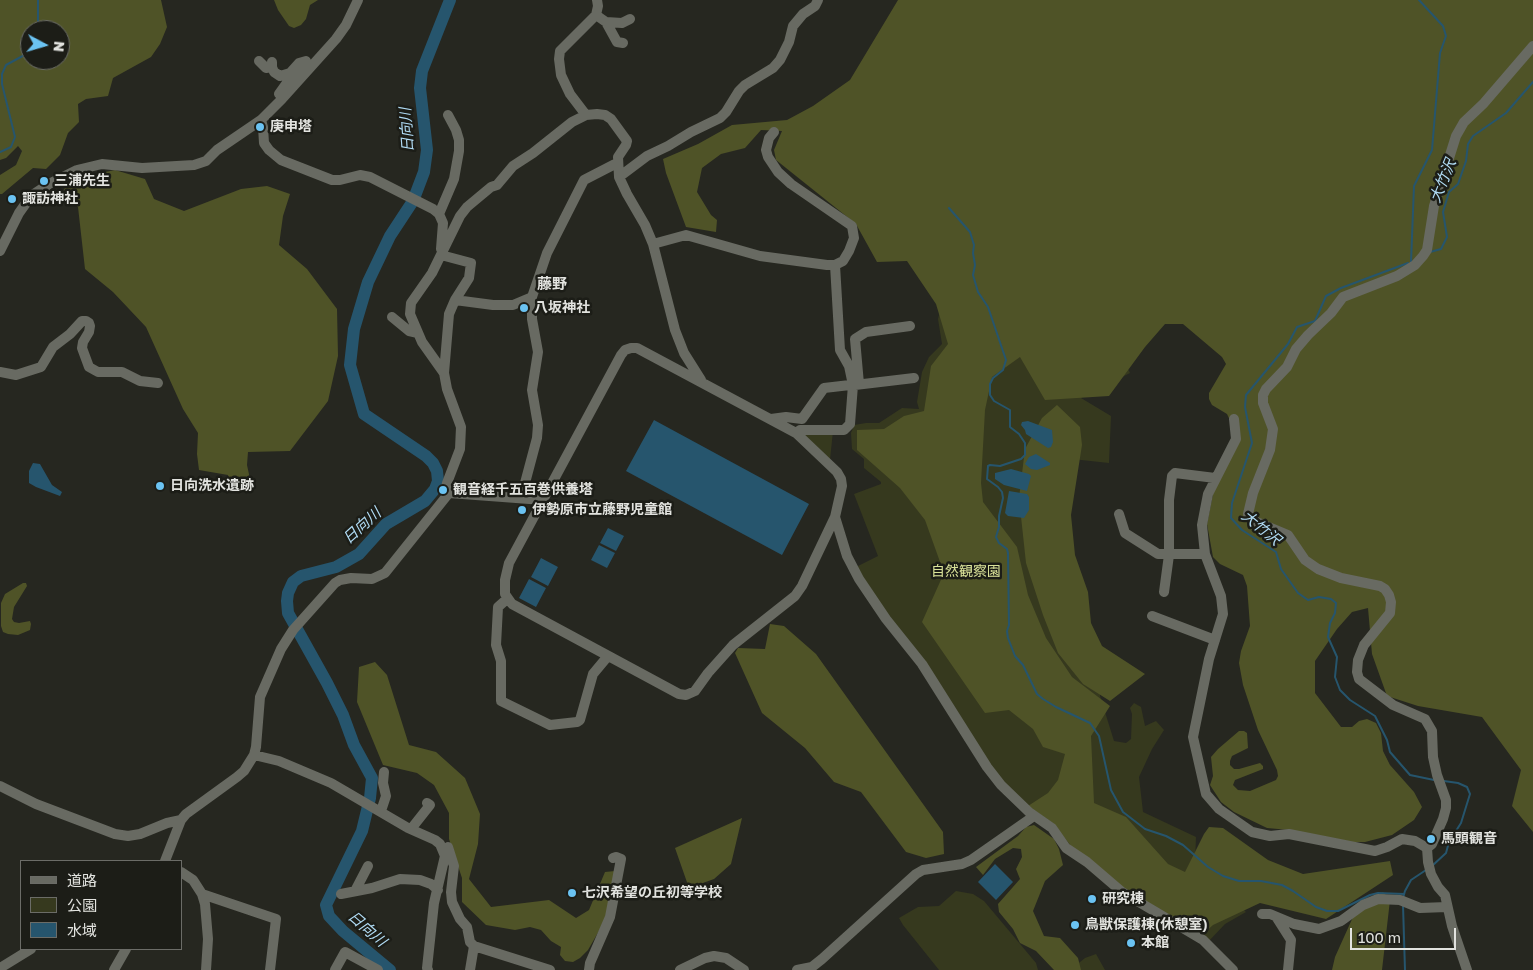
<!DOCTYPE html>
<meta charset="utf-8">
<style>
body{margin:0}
#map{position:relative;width:1533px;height:970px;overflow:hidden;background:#262720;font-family:"Golos Text","Noto Sans JP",sans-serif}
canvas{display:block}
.legend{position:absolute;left:20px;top:860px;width:162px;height:90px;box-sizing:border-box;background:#1c1d17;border:1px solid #6b6c67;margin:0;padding:6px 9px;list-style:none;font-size:15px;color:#e2e3df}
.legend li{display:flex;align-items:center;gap:10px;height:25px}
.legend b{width:25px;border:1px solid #6b6c67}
.north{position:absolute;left:20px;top:20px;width:50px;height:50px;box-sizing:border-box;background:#1c1d17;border:1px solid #6b6c67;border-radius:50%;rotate:96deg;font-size:14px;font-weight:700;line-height:20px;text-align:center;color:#e2e3df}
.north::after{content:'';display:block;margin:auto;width:18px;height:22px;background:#6bc3f2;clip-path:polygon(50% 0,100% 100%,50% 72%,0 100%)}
.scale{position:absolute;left:1350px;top:928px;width:106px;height:22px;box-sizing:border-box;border:2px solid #e2e3df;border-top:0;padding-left:6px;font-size:15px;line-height:18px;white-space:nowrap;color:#e2e3df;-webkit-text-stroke:4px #1c1d17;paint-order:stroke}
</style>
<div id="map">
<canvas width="1533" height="970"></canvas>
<ul class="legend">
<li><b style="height:6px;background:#686a62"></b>道路</li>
<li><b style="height:14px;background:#36391e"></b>公園</li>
<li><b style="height:14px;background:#26556d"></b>水域</li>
</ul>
<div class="north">N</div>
<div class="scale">100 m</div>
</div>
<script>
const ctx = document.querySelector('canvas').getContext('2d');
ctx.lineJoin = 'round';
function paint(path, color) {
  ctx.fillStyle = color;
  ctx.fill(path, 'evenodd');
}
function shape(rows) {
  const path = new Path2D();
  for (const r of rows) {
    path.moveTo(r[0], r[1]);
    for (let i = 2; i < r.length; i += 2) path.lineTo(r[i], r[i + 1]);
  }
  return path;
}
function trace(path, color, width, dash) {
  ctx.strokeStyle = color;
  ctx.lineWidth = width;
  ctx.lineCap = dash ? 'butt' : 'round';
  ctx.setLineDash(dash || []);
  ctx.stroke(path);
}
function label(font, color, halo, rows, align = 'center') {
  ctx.font = font + ' "Golos Text","Noto Sans JP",sans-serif';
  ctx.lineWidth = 5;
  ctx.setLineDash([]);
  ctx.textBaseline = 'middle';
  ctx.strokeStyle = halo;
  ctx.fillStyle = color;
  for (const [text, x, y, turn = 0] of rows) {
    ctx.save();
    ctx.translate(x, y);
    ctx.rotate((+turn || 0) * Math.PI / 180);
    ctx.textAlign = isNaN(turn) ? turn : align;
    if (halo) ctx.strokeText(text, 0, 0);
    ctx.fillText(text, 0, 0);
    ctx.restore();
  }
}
const green = shape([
 [946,289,1112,334,1130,373,1081,398,1111,416,1109,463,1072,459,1051,483,1101,670,1100,696,1114,741,1126,743,1131,739,1132,714,1130,708,1134,703,1141,707,1145,726,1156,721,1164,730,1152,749,1139,777,1143,812,1196,837,1195,862,1246,912,1225,924,1208,942,1066,845,1001,782,854,568,878,556,854,494,881,484,881,482,864,468,864,459,852,449,851,433,854,425,866,423,879,423,902,408,919,409,917,402,922,372,929,357,942,344,938,319],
 [833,431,830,460,802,433],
 [956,891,973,894,984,901,1036,963,1038,970,939,970,903,925,899,918,918,907,939,906],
 [1096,954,1105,970,1070,970,1085,958]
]);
const forest = shape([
 [0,0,161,0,167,27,160,44,151,57,113,78,108,96,86,99,78,104,79,122,68,133,60,155,46,169,33,168,2,194,0,194,0,175,16,165,22,151,18,146,6,158,0,160],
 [30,30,60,30,60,60,30,60],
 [274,0,318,0,310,5,306,19,301,25,294,28,289,26,278,10],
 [898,0,1533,0,1533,832,1512,806,1521,770,1482,717,1418,706,1387,696,1372,654,1368,608,1352,612,1337,629,1315,661,1315,693,1341,727,1352,727,1359,721,1367,719,1376,723,1381,733,1383,751,1390,765,1414,792,1422,807,1414,820,1392,835,1365,842,1352,842,1289,830,1267,828,1234,812,1221,802,1210,785,1213,776,1211,757,1218,749,1239,731,1244,731,1247,733,1248,748,1232,756,1230,761,1230,765,1234,769,1239,769,1260,763,1263,766,1263,769,1258,771,1235,780,1233,785,1238,790,1250,791,1276,780,1278,776,1277,770,1258,730,1243,685,1239,663,1241,651,1250,626,1247,586,1243,575,1220,564,1213,557,1207,524,1213,494,1235,431,1227,414,1212,405,1209,399,1209,393,1226,364,1222,357,1183,324,1165,324,1145,347,1109,396,1045,400,1020,357,992,377,985,410,981,483,983,502,1017,547,1028,595,1046,638,1072,677,1110,706,1091,736,1094,803,1126,817,1168,864,1185,872,1204,834,1209,827,1223,828,1268,860,1303,874,1390,861,1393,875,1326,919,1260,903,1213,925,1204,933,1177,920,1122,888,1072,847,1053,823,1028,806,1048,793,1058,780,1065,754,1043,747,1033,729,1009,710,985,713,922,622,944,573,925,520,900,488,857,450,857,430,884,429,904,416,924,411,931,366,948,344,936,304,907,261,877,262,856,224,776,160,774,150,782,131,761,130,745,148,721,154,702,168,697,192,711,215,717,220,716,232,686,227,666,173,663,159,698,144,732,125,787,120,813,106,850,80],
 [115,170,145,179,154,199,184,211,241,189,267,186,290,194,283,216,279,245,307,269,337,309,338,356,328,401,290,451,248,452,247,465,250,479,230,484,228,475,199,470,197,454,198,433,183,409,146,327,113,292,85,269,78,207,68,199,64,189,75,178],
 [1057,405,1080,427,1082,445,1071,515,1075,555,1088,592,1091,623,1102,646,1145,674,1110,701,1083,684,1058,653,1043,615,1026,563,1019,498,1025,449,1042,418],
 [23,583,26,583,27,586,14,607,12,619,14,622,19,623,30,621,31,624,30,630,18,635,8,634,3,632,1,626,1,603,5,594],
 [770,624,784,626,816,654,943,832,944,854,926,858,906,852,861,792,834,782,805,748,762,713,735,653,738,648,765,649],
 [375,662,387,675,409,745,436,752,465,778,480,814,478,844,469,879,491,907,549,900,576,918,589,910,605,872,615,871,607,917,588,950,580,958,573,962,565,961,560,955,561,947,551,941,541,930,530,927,515,930,486,925,462,902,462,878,449,839,449,813,434,785,417,773,383,765,357,702,359,667],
 [742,818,731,864,714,879,689,888,675,848],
 [1034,825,1054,839,1059,849,1063,865,1045,881,1033,911,1044,936,1060,938,1078,958,1081,970,1054,970,1036,951,1020,943,1013,929,999,912,998,904,1020,879,1016,869,1022,857,1021,849,1013,848,995,859,983,875,976,867,1018,836,1026,827],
 [1383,892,1390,900,1382,970,1332,970,1335,957,1353,917]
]);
const water = shape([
 [654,420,809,504,782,555,626,471],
 [1028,421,1052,430,1053,442,1051,447,1048,448,1026,434,1025,430,1021,425,1022,422],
 [1036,454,1050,463,1050,465,1037,470,1031,469,1025,464,1029,457],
 [33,463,40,464,52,485,62,492,60,496,36,487,29,483,29,471],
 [1011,469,1029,474,1031,476,1027,491,1004,485,995,479,995,473],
 [1009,491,1027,494,1029,497,1029,510,1024,518,1008,516,1005,513],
 [608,528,624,536,616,551,600,543],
 [599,545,615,553,607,568,591,560],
 [541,558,558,567,548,586,531,577],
 [529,579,546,588,536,607,519,598],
 [995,864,1013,882,996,900,978,882]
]);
const stream = shape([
 [38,0,38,30],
 [0,152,11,147,15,137,2,84,2,74,6,65,30,52],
 [949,208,970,232,974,245,973,253,975,265,973,275,978,292,988,307,1006,360,1003,370,993,378,990,384,990,395,994,401,1010,410,1010,427,1019,434,1025,443,1025,455,1021,459,1000,466,990,465,988,466,987,479,998,487,1002,492,1003,498,999,516,999,527,996,537,999,543,1007,549,1008,553,1009,625,1007,631,1008,638,1015,656,1023,665,1037,694,1043,699,1056,707,1090,723,1099,736,1111,790,1123,812,1145,829,1166,836,1183,845,1208,867,1223,876,1239,881,1261,881,1282,885,1293,891,1316,907,1327,911,1338,911,1370,895,1378,893,1404,894],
 [1430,252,1441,249,1447,237,1443,212,1449,192,1458,184,1466,161,1468,144,1473,136,1506,113,1533,82],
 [1411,262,1414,186,1432,150,1440,53,1446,36,1443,26,1419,0],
 [1408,263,1341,288,1326,296,1315,321,1297,327,1288,344,1246,395,1245,407,1252,443,1232,503,1231,518,1242,530,1276,552,1281,569,1298,593,1308,600,1319,597,1331,599,1336,603,1335,613,1330,623,1328,637,1337,657,1335,677,1340,690,1350,700,1375,716,1387,740,1390,752,1410,775,1434,780],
 [1432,866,1446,853,1449,842,1461,823,1470,794,1467,787,1458,783,1444,781],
 [1403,898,1405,891,1411,880,1426,870],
 [1403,905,1405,970]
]);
const river = shape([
 [390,970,343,931,329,916,326,905,362,831,370,798,372,778,354,745,343,715,327,683,288,613,287,601,288,593,293,582,301,576,336,567,359,554,386,524,425,501,435,489,438,481,437,471,433,463,426,456,364,414,350,365,354,329,368,282,390,236,413,201,424,172,427,150,420,88,422,71,450,0]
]);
const minor = shape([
 [596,15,606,22,622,23,630,19],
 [606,22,617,42,623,43],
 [259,61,266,68,272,67],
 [272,62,272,67,274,72,280,76,290,73,299,63,306,61,289,80,279,94],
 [586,115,570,94,561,75,559,59,560,51,596,15,598,6,597,0],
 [261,120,263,127,264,143,269,150,281,160,332,180,340,180,360,175,370,177,433,209,439,214,443,223,441,249],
 [619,177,647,156,668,146,691,132,720,118,726,112,739,91,745,85,773,68,780,60,789,42,793,26,803,14,815,6,818,0],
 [439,214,454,179,459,151,459,140,456,130,448,115],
 [653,244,686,235,760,256,827,265,835,265,843,261,849,251,854,238,852,226,791,184,778,172,768,157,766,150,769,138,774,132],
 [0,251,19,213,31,196,49,184,77,170,102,164,142,168,194,165,206,161,217,150,261,120,282,99,336,39,346,25,358,0],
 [441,255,471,263,469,278,455,300,493,305,513,305,532,297,547,253,584,180,617,163],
 [392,317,409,331,418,333],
 [631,348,637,348,796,433,837,472,841,479,842,486,835,517,802,586,795,596,733,645,708,673,695,691,686,695,679,694,512,604,505,594,505,580,509,563,621,355,625,350,631,348],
 [0,372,16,375,41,367,53,347,70,334,82,321,86,321,89,323,90,326,89,332,83,342,82,348,89,367,98,372,122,372,140,381,158,383],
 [444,373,449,314,455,300],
 [859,384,855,339,866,332,910,326],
 [855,385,914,378],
 [771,419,786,417,802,419,824,388,850,385],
 [1234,419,1236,439,1208,494,1202,525,1205,554,1221,596,1223,614,1209,659,1193,737,1206,794,1219,809,1252,832,1270,836,1289,834,1375,851,1387,847,1402,839,1415,841,1427,848],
 [796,433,800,430,844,430,850,424,853,385,849,366,840,350,835,265],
 [449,493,446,488,447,483,460,449,461,427,447,389,444,373,422,342,410,314,411,303,432,273,460,216,467,207,491,187,497,185,513,166,533,153,572,122,586,115,597,114,605,115,611,119,627,141,626,145,618,157,619,177,627,194,645,225,653,244,675,330,684,353,701,380],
 [449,493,543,500],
 [521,498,537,438,538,425,532,390,538,352,532,319,532,297],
 [1119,514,1125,533,1158,554,1205,554],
 [835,517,847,556,859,579,886,619,922,664,987,767,1001,785,1029,812,1052,828,1066,848,1087,862,1122,892,1203,940,1233,970],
 [1164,592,1169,555,1169,500,1172,476,1175,473,1215,478],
 [507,599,498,607,496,645,501,661,501,701,550,725,577,722,580,720,593,674,608,656],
 [1152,616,1215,640],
 [254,755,279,761,331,783,408,828,435,840,440,844,445,856,434,903,427,968,428,970],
 [0,786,36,804,115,834,128,836,140,834,167,823,181,820],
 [381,811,386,796,383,783,384,772],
 [411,829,430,805,427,803],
 [448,847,454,866,451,892,452,902,460,919,467,927,470,942,474,946],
 [165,861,181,820,186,814,237,777,244,771,254,755,256,747,260,697,281,649,293,630,335,583,340,580,351,578,372,579,385,573,449,493],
 [181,872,193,880,202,894,276,919,270,970],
 [355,891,368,866],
 [202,894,205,904,208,939,206,970],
 [341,894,372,888,400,879,420,880,431,884,438,890],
 [1262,914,1270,914,1294,924,1319,929,1341,921,1363,905,1378,899,1400,900,1420,908,1447,907],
 [1277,918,1291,940,1288,970],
 [0,968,31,949],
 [114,970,126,949],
 [335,970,345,952,378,970],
 [470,970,474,946,550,970],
 [589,970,590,963,610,917,621,859,616,857,613,858],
 [680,970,705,958,714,956,726,958,744,970],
 [797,970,812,967,822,959,916,874,923,870,962,864,971,860,1034,816],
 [1467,970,1452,926,1445,895,1438,887,1431,874,1428,862,1427,848,1432,844,1443,819,1446,808,1446,800,1437,775,1433,757,1432,731,1425,719,1393,705,1359,679,1357,672,1358,660,1364,645,1390,613,1391,602,1389,595,1385,589,1380,586,1341,578,1318,569,1305,560,1288,535,1252,520,1248,514,1253,493,1270,450,1273,429,1263,403,1263,395,1266,389,1287,367,1296,349,1308,335,1331,313,1343,297,1397,276,1415,265,1423,256,1427,250,1434,206,1456,136,1464,122,1484,103,1533,46]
]);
const markers = [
 [260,127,5,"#6bc3f2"],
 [44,181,5,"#6bc3f2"],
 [12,199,5,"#6bc3f2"],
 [524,308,5,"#6bc3f2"],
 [160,486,5,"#6bc3f2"],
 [443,490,5,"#6bc3f2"],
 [522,510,5,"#6bc3f2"],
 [1431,839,5,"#6bc3f2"],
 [572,893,5,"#6bc3f2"],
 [1092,899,5,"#6bc3f2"],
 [1075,925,5,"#6bc3f2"],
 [1131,943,5,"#6bc3f2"]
];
const poiNames = [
 ["庚申塔",270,127],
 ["三浦先生",54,181],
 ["諏訪神社",22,199],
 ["八坂神社",534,308],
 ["日向洗水遺跡",170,486],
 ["観音経千五百巻供養塔",453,490],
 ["伊勢原市立藤野児童館",532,510],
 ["馬頭観音",1441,839],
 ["七沢希望の丘初等学校",582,893],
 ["研究棟",1102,899],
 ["鳥獣保護棟(休憩室)",1085,925],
 ["本館",1141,943]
];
const parkNames = [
 ["自然観察園",966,572]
];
const waterNames = [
 ["日向川",407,130,-94],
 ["大竹沢",1443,181,-68],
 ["日向川",362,526,-42],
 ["大竹沢",1261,528,39],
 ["日向川",367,929,41]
];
const neighbourhoodNames = [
 ["藤野",552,284]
];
paint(green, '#36391e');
paint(forest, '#4f5327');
paint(water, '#26556d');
trace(stream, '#26556d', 2);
trace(river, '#26556d', 12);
trace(minor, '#686a62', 10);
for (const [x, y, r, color] of markers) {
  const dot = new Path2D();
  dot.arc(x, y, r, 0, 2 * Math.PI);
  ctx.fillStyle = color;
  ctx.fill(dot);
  trace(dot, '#1c1d17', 2);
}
label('bold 14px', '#e2e3df', '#1c1d17', poiNames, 'left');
label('14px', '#dae299', '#1c1d17', parkNames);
label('italic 15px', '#b1dcf5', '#1c1d17', waterNames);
label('bold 15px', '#e2e3df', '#1c1d17', neighbourhoodNames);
</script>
